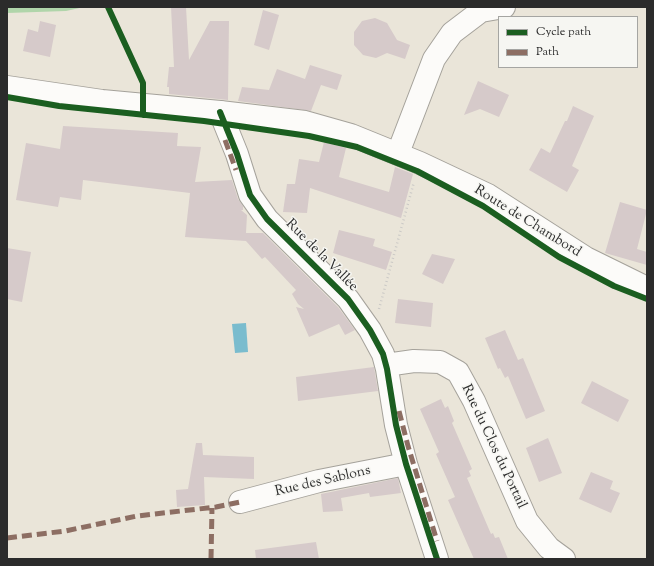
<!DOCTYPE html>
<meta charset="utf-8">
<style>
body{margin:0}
#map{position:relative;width:654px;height:566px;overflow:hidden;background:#eae5d9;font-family:"Sorts Mill Goudy",serif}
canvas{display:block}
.frame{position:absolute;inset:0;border:8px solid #2b2b2b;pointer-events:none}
.legend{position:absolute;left:498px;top:16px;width:140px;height:52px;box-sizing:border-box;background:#f6f6f2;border:1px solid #a5a5a2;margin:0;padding:5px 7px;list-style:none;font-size:12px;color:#2b2b2b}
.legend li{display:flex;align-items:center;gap:8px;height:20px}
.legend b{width:20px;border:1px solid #a5a5a2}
</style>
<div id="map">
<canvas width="654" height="566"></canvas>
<div class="frame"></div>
<ul class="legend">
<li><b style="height:5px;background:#1b5e20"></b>Cycle path</li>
<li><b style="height:5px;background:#8d6e63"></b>Path</li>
</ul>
</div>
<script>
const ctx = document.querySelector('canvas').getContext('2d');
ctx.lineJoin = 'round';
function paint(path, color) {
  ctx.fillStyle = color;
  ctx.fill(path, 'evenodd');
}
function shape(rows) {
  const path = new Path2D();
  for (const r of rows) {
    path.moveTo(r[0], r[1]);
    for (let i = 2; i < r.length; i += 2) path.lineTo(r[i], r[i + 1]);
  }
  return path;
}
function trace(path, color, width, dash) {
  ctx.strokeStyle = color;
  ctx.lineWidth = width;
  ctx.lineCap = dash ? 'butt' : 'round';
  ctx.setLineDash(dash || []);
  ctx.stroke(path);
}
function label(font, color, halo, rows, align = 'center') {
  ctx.font = font + ' "Sorts Mill Goudy",serif';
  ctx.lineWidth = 3;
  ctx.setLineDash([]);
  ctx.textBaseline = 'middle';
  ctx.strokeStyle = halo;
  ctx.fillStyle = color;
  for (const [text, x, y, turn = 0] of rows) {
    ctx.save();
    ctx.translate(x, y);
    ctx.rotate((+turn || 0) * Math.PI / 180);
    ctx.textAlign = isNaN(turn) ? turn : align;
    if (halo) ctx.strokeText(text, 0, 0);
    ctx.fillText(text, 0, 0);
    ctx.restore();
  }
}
const green = shape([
 [7,7,84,7,66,11,7,13]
]);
const water = shape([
 [246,323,248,352,235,353,232,324]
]);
const building = shape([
 [171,7,186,7,189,60,210,21,229,21,228,100,169,94,169,87,167,87,169,67,174,67],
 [263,10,279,15,269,50,254,45],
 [375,18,387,23,397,40,410,45,405,59,387,53,376,58,363,55,354,45,354,32,362,21],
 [40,21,56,25,50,57,23,51,28,29,38,32],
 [310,65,342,75,337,90,321,85,311,111,238,101,242,87,269,90,277,69,305,79],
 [478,81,509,95,499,117,480,109,464,115],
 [573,106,594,116,572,166,579,170,567,192,529,170,541,148,550,153,565,121,567,121],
 [63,126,178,133,177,146,201,147,195,182,232,180,238,199,243,206,243,210,241,210,247,215,246,233,263,233,338,307,355,330,345,335,339,324,309,337,296,307,304,309,298,304,292,294,296,290,265,257,262,259,246,241,185,237,190,193,83,180,81,200,60,197,58,207,16,200,26,143,60,149],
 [324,142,346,148,339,177,389,192,395,167,413,174,401,218,310,188,307,213,283,212,287,184,295,184,299,159,319,162],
 [620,202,647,210,637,249,647,252,647,265,605,253],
 [339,230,375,239,373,246,392,252,386,270,333,253],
 [7,248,31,252,22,302,7,299],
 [432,254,455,259,443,284,422,274],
 [398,299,433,303,431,327,395,323],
 [505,330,518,360,523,358,545,411,526,419,508,376,505,378,500,368,498,369,485,338],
 [374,367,378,391,298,401,296,377],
 [592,381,629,400,618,422,581,403],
 [441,399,445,408,448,406,454,421,452,423,472,469,469,471,471,476,467,478,491,534,493,533,495,538,499,537,508,559,474,559,448,500,455,497,436,454,439,452,420,409],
 [548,438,562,473,539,482,526,448],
 [196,443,202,443,203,455,254,457,254,479,204,477,205,505,177,507,176,490,188,489],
 [591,472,613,481,610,489,620,493,611,513,579,499],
 [398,478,401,493,370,497,369,493,341,498,343,511,323,512,321,494],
 [316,542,319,559,256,559,255,550]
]);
const path = shape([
 [379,309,414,182]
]);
const minor = shape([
 [220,112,237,154,250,195,267,219,348,299,370,330,383,354,387,369,396,425,406,464,437,559],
 [398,153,434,59,452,33,481,11,504,7],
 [386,365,414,361,440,362,458,372,474,401,527,521,549,548,564,559],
 [240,502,319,481,406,464]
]);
const major = shape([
 [7,87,102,101,220,112,305,122,351,135,420,163,488,195,586,258,647,288]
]);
const quiet = shape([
 [225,140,236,170],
 [399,411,408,446,437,541],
 [7,538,65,531,137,516,216,507,240,502],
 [211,559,212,508]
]);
const cycleway = shape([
 [108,7,143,83,143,115],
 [7,97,59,106,204,121,309,136,357,147,417,171,483,206,559,257,614,286,647,299],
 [220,112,237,154,250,195,267,219,348,299,370,330,383,354,387,369,396,425,406,464,437,559]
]);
const streetNames = [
 ["Route de Chambord",527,222,32],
 ["Rue de la Vallée",321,256,45],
 ["Rue du Clos du Portail",493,447,65],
 ["Rue des Sablons",323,482,-13]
];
paint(green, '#b0d5aa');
paint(water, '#7abcce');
paint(building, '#d6caca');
trace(minor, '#a5a29b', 24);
trace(major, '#a5a29b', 24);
trace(path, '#cbc9c6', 2.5, [1, 3]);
trace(minor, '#fcfbf9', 22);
trace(major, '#fcfbf9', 22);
trace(quiet, '#8d6e63', 5, [10, 5]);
trace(cycleway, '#1b5e20', 6);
label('14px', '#2b2b2b', '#f6f6f2', streetNames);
</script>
